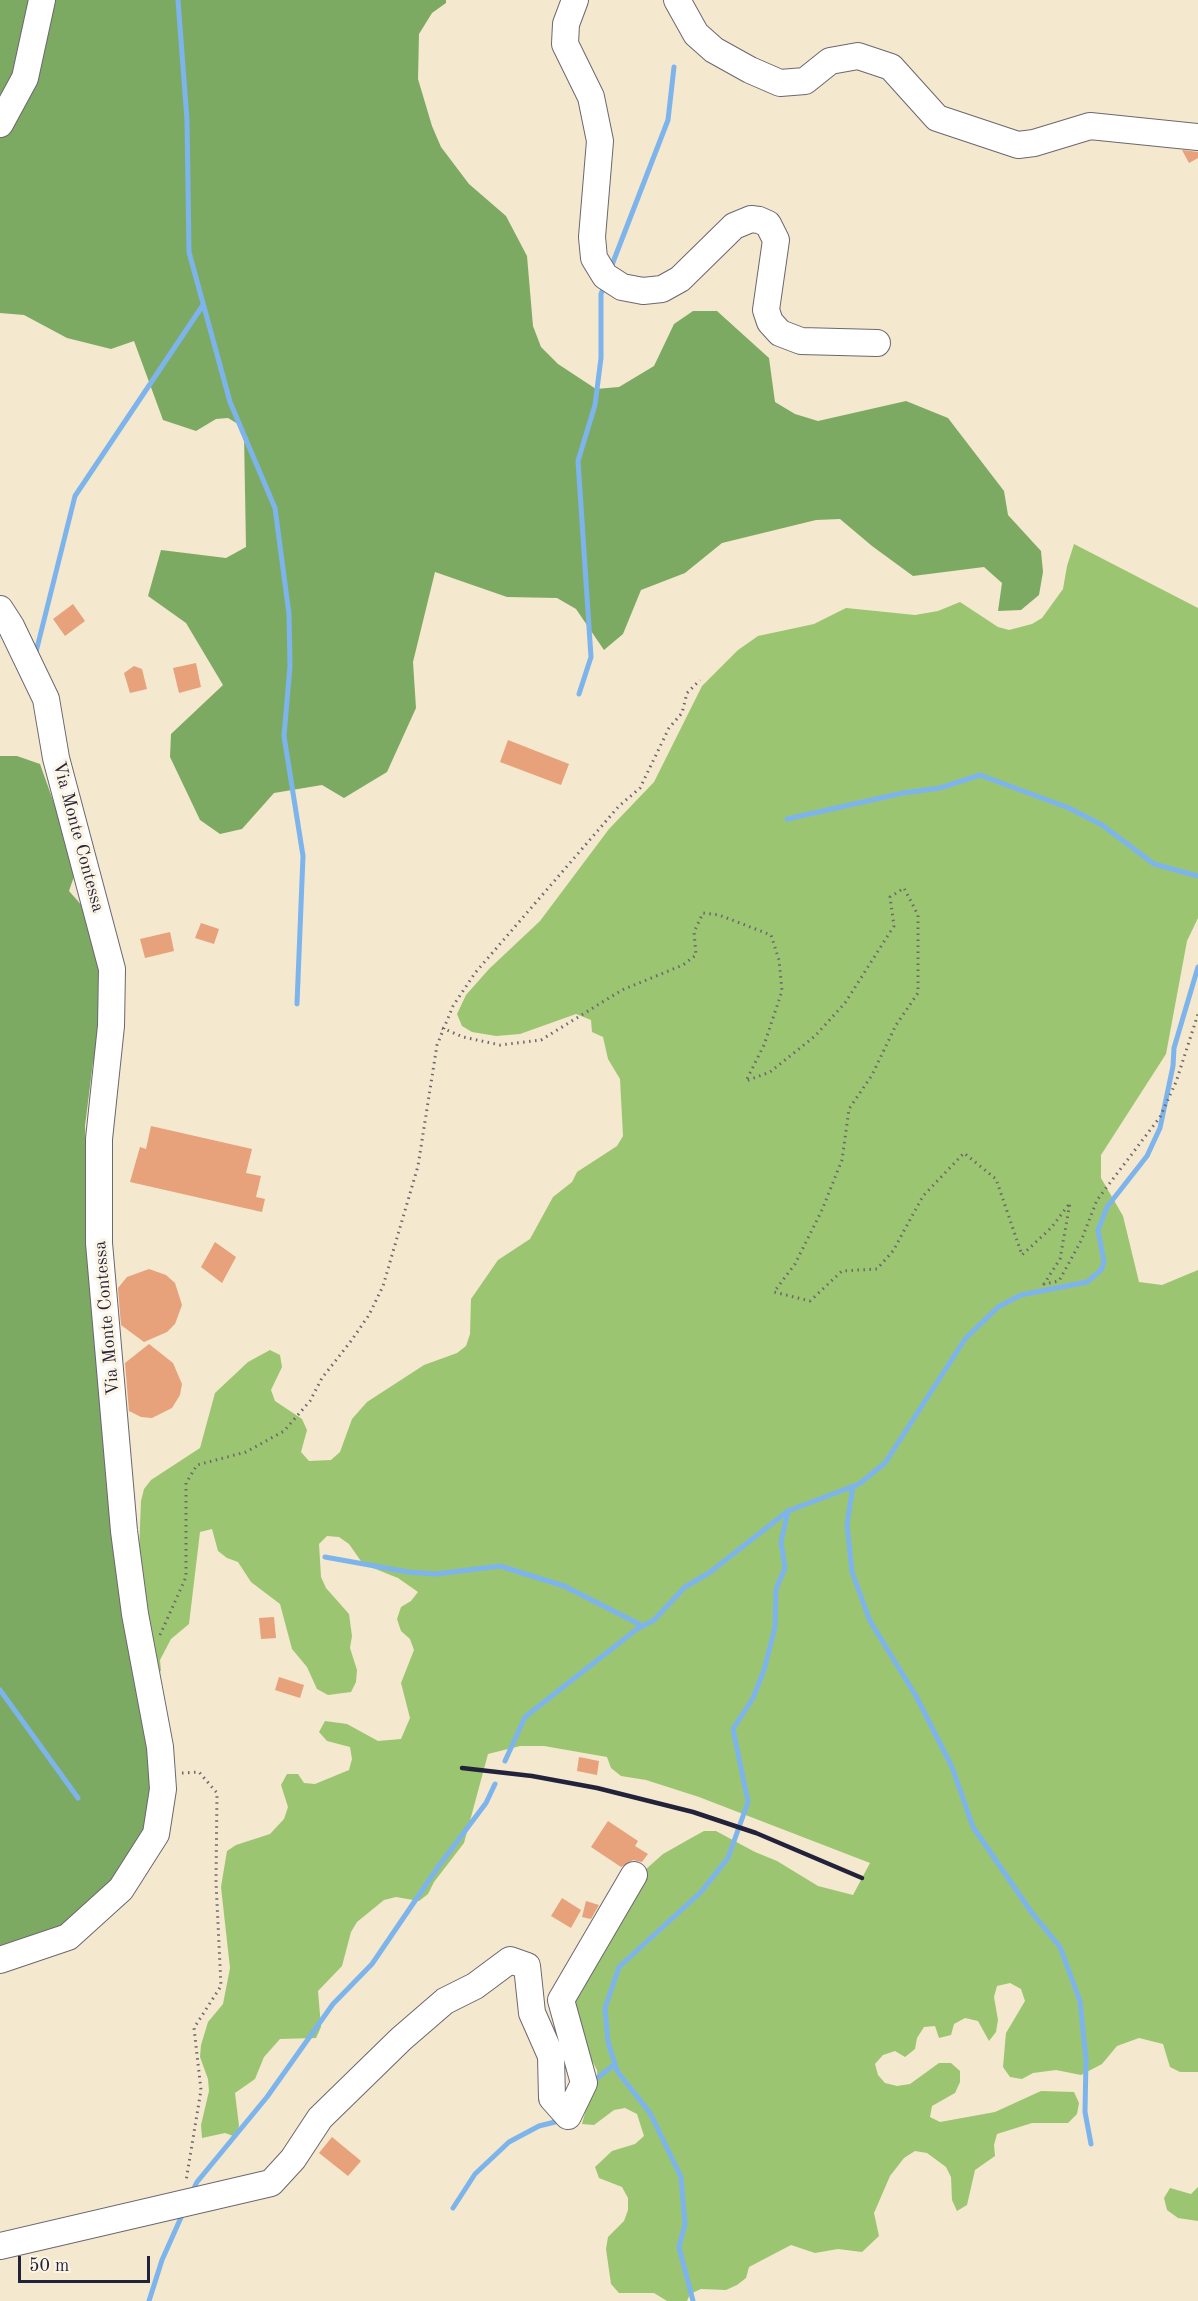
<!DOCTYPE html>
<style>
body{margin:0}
#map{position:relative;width:1198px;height:2301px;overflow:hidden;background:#f4e8cf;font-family:"Old Standard TT",serif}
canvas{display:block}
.scale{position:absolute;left:18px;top:2256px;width:132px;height:27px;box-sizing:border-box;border:3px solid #22223b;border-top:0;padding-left:8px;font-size:18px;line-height:21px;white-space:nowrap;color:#22223b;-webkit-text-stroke:4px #fcf5e5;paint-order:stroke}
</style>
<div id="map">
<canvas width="1198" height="2301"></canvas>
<div class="scale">50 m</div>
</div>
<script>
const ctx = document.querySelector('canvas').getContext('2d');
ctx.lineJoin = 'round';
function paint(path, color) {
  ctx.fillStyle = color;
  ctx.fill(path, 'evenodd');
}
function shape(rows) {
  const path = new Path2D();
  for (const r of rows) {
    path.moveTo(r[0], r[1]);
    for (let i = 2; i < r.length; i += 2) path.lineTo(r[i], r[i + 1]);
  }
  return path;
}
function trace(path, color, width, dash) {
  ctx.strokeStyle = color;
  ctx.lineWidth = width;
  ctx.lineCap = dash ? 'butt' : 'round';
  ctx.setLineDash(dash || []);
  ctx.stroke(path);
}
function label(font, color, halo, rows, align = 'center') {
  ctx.font = font + ' "Old Standard TT",serif';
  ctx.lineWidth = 6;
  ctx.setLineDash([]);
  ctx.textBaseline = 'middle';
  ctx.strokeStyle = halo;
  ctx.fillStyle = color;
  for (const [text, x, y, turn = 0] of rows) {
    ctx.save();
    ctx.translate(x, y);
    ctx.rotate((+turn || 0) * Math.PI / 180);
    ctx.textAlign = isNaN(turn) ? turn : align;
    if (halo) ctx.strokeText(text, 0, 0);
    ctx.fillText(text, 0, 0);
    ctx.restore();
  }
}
const green = shape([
 [1074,544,1198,608,1198,918,1187,941,1166,1054,1101,1155,1101,1178,1123,1216,1139,1282,1162,1285,1198,1270,1198,2072,1180,2072,1170,2067,1163,2044,1139,2038,1117,2046,1102,2064,1081,2075,1056,2070,1033,2073,1022,2079,1010,2077,1003,2067,1006,2033,1025,2001,1021,1989,1010,1983,997,1986,994,1997,998,2020,996,2032,989,2041,978,2021,965,2018,954,2024,951,2035,939,2038,935,2026,924,2027,917,2038,915,2049,905,2057,895,2051,883,2055,875,2064,878,2075,885,2083,897,2086,910,2084,939,2063,951,2063,960,2071,960,2082,955,2093,932,2106,930,2117,940,2122,995,2112,1041,2091,1074,2092,1079,2103,1077,2114,1068,2123,1032,2123,997,2134,994,2145,995,2156,975,2170,967,2205,957,2211,952,2200,951,2177,946,2167,927,2153,915,2151,904,2158,890,2176,874,2213,879,2236,862,2252,838,2249,815,2253,791,2245,749,2267,746,2278,737,2285,726,2290,701,2289,690,2294,687,2301,667,2301,654,2293,619,2293,611,2284,606,2249,608,2237,624,2221,628,2210,628,2198,622,2187,599,2178,595,2167,612,2151,635,2144,644,2136,637,2114,625,2108,614,2110,594,2125,582,2124,588,2102,598,2082,597,2070,580,2039,574,1993,645,1870,663,1854,693,1837,704,1831,716,1831,755,1852,777,1861,818,1886,853,1895,870,1863,699,1797,646,1780,621,1776,611,1768,607,1757,544,1746,520,1746,488,1754,464,1843,434,1882,428,1894,419,1901,396,1897,384,1900,357,1922,351,1932,342,1966,318,1991,321,2027,316,2038,280,2039,264,2057,255,2079,235,2093,239,2126,236,2137,225,2133,202,2138,201,2125,209,2091,208,2079,200,2057,201,2045,208,2022,223,2004,230,1968,221,1887,227,1851,236,1845,270,1834,284,1819,288,1807,281,1785,287,1774,298,1774,304,1783,315,1784,349,1770,352,1759,350,1747,327,1741,319,1732,325,1721,347,1724,378,1741,401,1739,410,1718,401,1683,414,1650,410,1639,401,1631,397,1619,401,1607,411,1601,418,1592,398,1578,363,1564,349,1544,339,1537,327,1536,319,1544,321,1577,326,1588,349,1614,352,1636,350,1648,357,1670,356,1682,351,1692,328,1695,317,1689,307,1667,292,1649,280,1604,251,1582,238,1562,227,1558,218,1551,212,1529,200,1532,189,1624,171,1639,160,1660,161,1671,154,1674,139,1551,141,1501,144,1489,151,1480,200,1448,215,1393,248,1362,270,1350,280,1355,282,1367,271,1390,275,1401,302,1419,307,1430,301,1452,309,1461,331,1460,340,1452,352,1419,367,1402,424,1365,457,1353,466,1346,470,1334,471,1299,498,1260,530,1239,553,1197,572,1182,577,1172,617,1146,623,1136,620,1079,608,1059,603,1037,592,1032,591,1020,576,1014,520,1034,496,1036,472,1032,462,1026,457,1014,466,995,489,969,540,921,609,829,654,782,702,686,738,650,758,636,814,624,846,608,915,615,938,611,960,602,998,627,1009,630,1032,624,1042,618,1063,589,1067,566],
 [1198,2187,1198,2221,1178,2218,1167,2210,1164,2198,1170,2188,1191,2194]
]);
const forest = shape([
 [0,0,446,0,446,3,432,13,419,34,418,79,432,126,441,147,469,184,506,216,527,256,533,326,541,347,558,364,596,389,619,387,654,366,674,324,693,311,717,311,769,358,775,402,795,414,818,421,906,401,948,418,1004,491,1008,515,1041,551,1043,572,1039,595,1021,610,998,611,1002,583,984,567,913,576,872,546,840,519,816,520,722,543,685,573,641,590,623,634,604,650,576,609,557,598,507,597,435,572,413,662,416,708,387,772,344,798,322,785,274,793,242,829,220,834,200,820,170,757,171,734,223,685,186,623,148,596,161,550,226,558,246,547,244,434,238,424,228,418,216,419,196,431,163,420,134,341,111,349,67,338,24,315,0,313],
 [0,756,17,756,40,764,77,868,69,891,84,908,98,957,99,1052,93,1062,85,1126,87,1197,154,1774,146,1835,129,1865,65,1925,0,1950]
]);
const stream = shape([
 [178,0,187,120,189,252,230,402,275,508,289,614,290,666,284,736,303,856,297,1004],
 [610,270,668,120,674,67],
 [35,656,75,496,203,305],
 [579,694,591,657,578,461,595,405,601,358,601,294,605,284],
 [787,819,903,793,940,788,980,775,1069,808,1102,825,1154,864,1198,876],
 [853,1486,847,1524,852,1572,870,1621,916,1696,952,1767,973,1827,1032,1913,1060,1947,1080,2001,1086,2059,1085,2112,1091,2144],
 [325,1557,408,1572,436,1574,500,1566,564,1586,643,1626],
 [0,1690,78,1798],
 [505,1761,525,1717,637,1629,654,1620,685,1587,709,1573,788,1511,859,1484,885,1463,965,1339,998,1307,1021,1295,1087,1282,1101,1270,1104,1262,1098,1230,1107,1207,1147,1156,1160,1128,1173,1066,1174,1048,1198,967],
 [592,2082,615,2064],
 [191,2194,197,2182,267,2097,333,2004,372,1964,438,1867,486,1803,495,1784],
 [453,2208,475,2174,509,2142,539,2126,563,2120],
 [149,2301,162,2260,183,2213],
 [693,2301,679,2247,685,2224,681,2177,650,2113,617,2071,608,2042,605,2008,619,1967,701,1892,728,1858,748,1802,733,1729,753,1698,764,1670,775,1627,776,1589,785,1568,781,1542,788,1511]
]);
const building = shape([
 [1182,150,1198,152,1198,158,1189,163],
 [73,604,85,621,65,636,53,619],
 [196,663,201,687,179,693,173,668],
 [134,666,142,669,147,689,130,693,124,673],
 [508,740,569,764,561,785,500,762],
 [201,923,219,929,214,944,195,938],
 [170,932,174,951,145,958,140,939],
 [151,1126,252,1149,246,1173,261,1176,256,1197,265,1199,262,1212,130,1182,140,1147,146,1149],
 [215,1242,236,1257,222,1283,201,1267],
 [149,1269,166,1275,175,1283,182,1305,175,1324,167,1332,144,1342,121,1325,118,1288,127,1277],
 [149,1344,173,1363,182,1384,180,1395,172,1408,152,1418,141,1417,129,1411,125,1363],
 [274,1617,276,1638,261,1639,259,1618],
 [279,1677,304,1685,300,1698,275,1690],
 [579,1757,599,1761,597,1775,577,1771],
 [608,1821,638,1841,635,1846,648,1854,642,1862,633,1860,621,1867,591,1847],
 [562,1898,581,1910,571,1928,551,1916],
 [586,1901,599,1905,591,1919,582,1917],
 [332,2137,361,2161,348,2176,319,2153]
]);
const path = shape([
 [442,1028,463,1037,500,1045,541,1040,622,990,683,965,696,955,694,932,703,913,719,915,771,935,779,960,782,991,764,1045,746,1081,770,1072,815,1036,845,1003,894,926,890,897,904,888,918,915,918,993,896,1025,872,1075,849,1109,842,1160,822,1210,795,1264,774,1292,810,1301,842,1271,877,1269,893,1251,923,1196,964,1153,996,1179,1022,1255,1051,1228,1070,1203,1060,1259,1044,1284,1059,1281,1081,1241,1097,1200,1160,1117,1176,1082,1198,1014],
 [160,1635,186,1577,186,1483,197,1465,246,1452,284,1431,310,1401,322,1378,351,1341,369,1315,383,1286,418,1166,437,1045,453,1006,475,973,619,806,640,788,669,728,682,713,687,693,700,680],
 [182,1773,199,1772,217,1793,216,1882,221,1986,194,2028,201,2090,186,2181]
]);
const minor = shape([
 [575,0,566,24,565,44,591,97,600,141,592,237,594,258,605,276,622,287,643,291,662,289,680,279,734,226,751,219,759,220,768,224,776,240,766,310,770,322,780,333,801,341,877,343],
 [677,0,696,34,714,50,750,70,780,83,805,81,830,61,858,56,891,67,937,118,1018,145,1034,143,1090,126,1198,137],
 [0,124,25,78,42,0],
 [0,609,11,626,46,699,56,758,112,969,111,1026,99,1139,99,1243,124,1531,135,1614,160,1747,163,1789,156,1834,121,1889,68,1937,0,1960],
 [0,2246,271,2183,293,2159,320,2118,401,2039,445,2001,475,1986,510,1960,527,1966,532,2013,551,2056,552,2098,568,2116,584,2083,561,2000,634,1875]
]);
const rail = shape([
 [462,1768,532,1776,597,1788,693,1812,756,1833,862,1878]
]);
const streetNames = [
 ["Via Monte Contessa",78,837,75],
 ["Via Monte Contessa",107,1318,-95]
];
paint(green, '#9cc571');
paint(forest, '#7daa63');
trace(stream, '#7db4ec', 5);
paint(building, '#e7a17b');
trace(minor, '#6c676f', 28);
trace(path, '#6c676f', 3, [1.5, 4.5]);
trace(minor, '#fff', 26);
trace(rail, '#22223b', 4.5);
label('18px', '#22223b', '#fcf5e5', streetNames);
</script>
